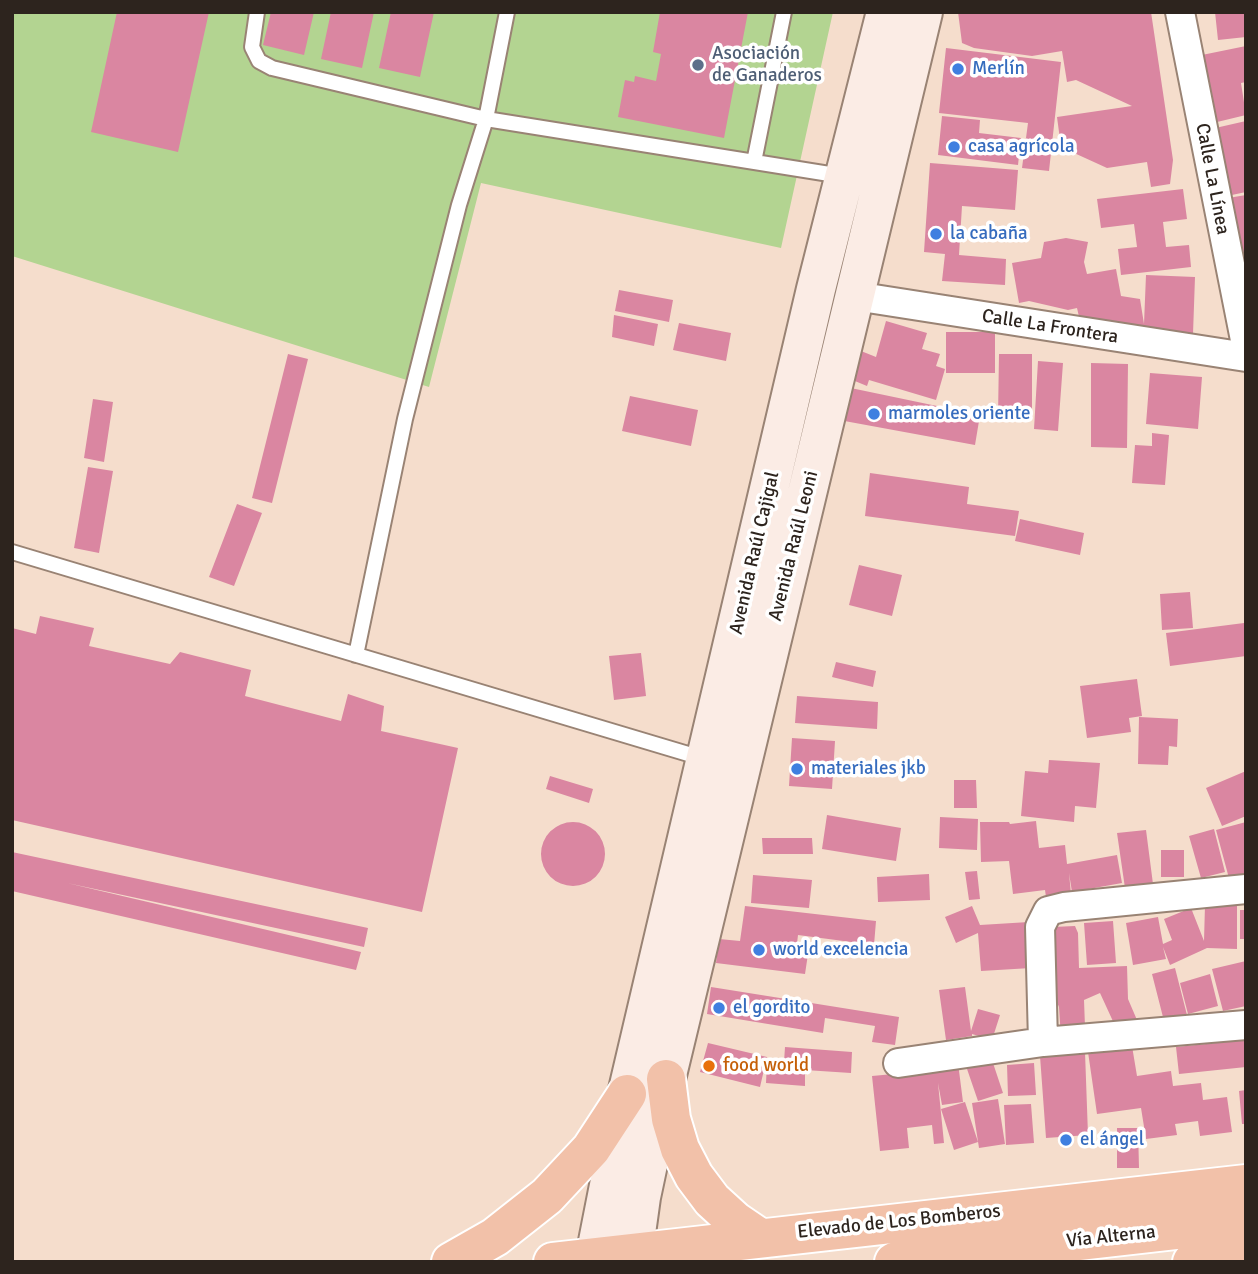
<!DOCTYPE html>
<meta charset="utf-8">
<style>
body{margin:0}
#map{position:relative;width:1258px;height:1274px;overflow:hidden;background:#f5ddcc;font-family:Signika,sans-serif}
canvas{display:block}
.frame{position:absolute;inset:0;border:14px solid #2d241e;pointer-events:none}
</style>
<div id="map">
<canvas width="1258" height="1274"></canvas>
<div class="frame"></div>
</div>
<script>
const ctx = document.querySelector('canvas').getContext('2d');
ctx.lineJoin = 'round';
function paint(path, color) {
  ctx.fillStyle = color;
  ctx.fill(path, 'evenodd');
}
function shape(rows) {
  const path = new Path2D();
  for (const r of rows) {
    if (r.length === 3) {
      path.moveTo(r[0] + r[2], r[1]);
      path.arc(r[0], r[1], r[2], 0, 2 * Math.PI);
      continue;
    }
    path.moveTo(r[0], r[1]);
    for (let i = 2; i < r.length; i += 2) path.lineTo(r[i], r[i + 1]);
  }
  return path;
}
function trace(path, color, width, dash) {
  ctx.strokeStyle = color;
  ctx.lineWidth = width;
  ctx.lineCap = dash ? 'butt' : 'round';
  ctx.setLineDash(dash || []);
  ctx.stroke(path);
}
function label(font, color, halo, rows, align = 'center') {
  ctx.font = font + ' Signika,sans-serif';
  ctx.lineWidth = 7;
  ctx.setLineDash([]);
  ctx.textBaseline = 'middle';
  ctx.strokeStyle = halo;
  ctx.fillStyle = color;
  for (const [text, x, y, turn = 0] of rows) {
    ctx.save();
    ctx.translate(x, y);
    ctx.rotate((+turn || 0) * Math.PI / 180);
    ctx.textAlign = isNaN(turn) ? turn : align;
    if (halo) ctx.strokeText(text, 0, 0);
    ctx.fillText(text, 0, 0);
    ctx.restore();
  }
}
const green = shape([
 [12,12,833,12,781,248,481,183,429,387,12,256]
]);
const building = shape([
 [117,12,209,12,178,152,91,132],
 [271,12,314,12,304,55,263,45],
 [331,12,374,12,362,68,321,59],
 [391,12,434,12,420,77,379,68],
 [660,12,748,12,724,138,618,117,625,80,634,82,635,76,656,81,661,54,653,52],
 [958,12,1151,12,1173,160,1170,184,1151,187,1147,162,1107,168,1061,147,1057,117,1132,106,1076,80,1067,82,1062,51,1032,56,974,48,962,43],
 [1215,12,1246,12,1246,37,1218,40],
 [1246,46,1246,82,1241,83,1246,115,1213,123,1197,56],
 [946,48,1061,62,1049,171,1022,168,1028,123,939,113],
 [942,116,980,120,979,133,1021,138,1018,165,938,155],
 [1246,121,1246,192,1227,196,1211,129],
 [930,163,1018,170,1015,210,962,206,959,255,1006,259,1005,285,942,281,945,254,924,252],
 [1183,189,1187,219,1163,222,1166,247,1189,245,1191,267,1121,275,1118,249,1137,247,1134,224,1101,228,1097,199],
 [1246,195,1246,259,1239,260,1228,198],
 [1066,238,1088,242,1084,262,1087,274,1116,269,1121,296,1140,299,1144,324,1146,275,1195,277,1193,334,1144,331,1080,321,1077,308,1068,310,1029,301,1019,303,1012,263,1041,258,1044,242],
 [619,290,673,300,669,322,615,311],
 [614,315,658,324,654,346,612,337],
 [886,321,927,333,922,349,940,354,936,366,945,369,936,400,869,380,867,386,850,379,861,351,876,357],
 [679,323,731,333,726,361,673,350],
 [946,332,995,332,995,373,946,373],
 [288,354,308,359,272,503,252,498],
 [999,354,1032,354,1032,417,998,417],
 [1038,361,1063,363,1058,431,1034,429],
 [1091,363,1128,364,1127,448,1091,447],
 [1150,373,1202,377,1198,429,1146,424],
 [846,387,980,415,975,445,839,420],
 [630,396,698,410,691,446,622,431],
 [93,399,113,402,104,462,84,458],
 [1152,433,1169,435,1165,485,1132,483,1135,445,1152,446],
 [88,467,113,471,99,553,74,548],
 [870,473,969,487,967,504,1019,511,1015,536,865,516],
 [237,504,262,513,234,586,209,577],
 [1020,519,1084,533,1080,555,1015,541],
 [859,565,902,575,892,616,849,605],
 [1190,592,1193,628,1162,630,1160,594],
 [40,616,94,628,89,646,170,664,180,652,251,670,245,696,341,721,348,694,384,706,381,731,458,748,422,912,12,820,12,628,36,634],
 [1244,623,1246,656,1170,666,1166,633],
 [641,653,646,696,614,700,609,656],
 [836,662,876,671,873,687,832,677],
 [1137,679,1142,716,1129,718,1131,732,1087,738,1080,686],
 [797,696,878,702,877,729,795,723],
 [1139,717,1178,719,1177,747,1169,746,1168,765,1138,764],
 [792,738,835,741,832,789,789,786],
 [1049,760,1100,763,1096,808,1075,806,1074,822,1021,816,1025,771,1048,773],
 [1246,771,1246,816,1222,826,1206,788],
 [550,776,593,789,589,803,546,789],
 [954,780,976,780,977,808,954,808],
 [827,815,901,828,896,861,822,849],
 [940,817,978,819,977,850,939,848],
 [1036,821,1039,848,1065,845,1067,864,1117,855,1122,883,1072,892,1069,873,1071,894,1046,897,1045,890,1013,894,1009,861,981,862,980,822,1009,822,1010,824],
 [1246,822,1246,878,1230,882,1216,830],
 [573,854,32],
 [1214,829,1225,872,1201,878,1189,836],
 [1146,830,1153,884,1125,888,1117,833],
 [762,838,812,838,813,854,763,854],
 [1161,850,1184,850,1184,877,1161,877],
 [12,852,368,928,364,947,67,883,361,952,356,970,12,891],
 [977,871,980,899,969,900,965,872],
 [929,874,930,900,878,902,877,877],
 [753,875,812,880,809,908,751,903],
 [1205,905,1237,906,1237,949,1207,948,1170,965,1163,947,1166,959,1133,965,1126,923,1158,917,1163,944,1172,940,1164,919,1191,908,1204,941],
 [745,906,876,921,874,945,798,935,796,952,808,954,805,974,716,963,719,939,740,941],
 [972,906,980,925,1029,922,1031,968,981,971,978,933,956,943,945,917],
 [1240,910,1246,910,1246,939,1240,939],
 [1113,921,1116,963,1087,965,1084,923],
 [1075,926,1078,933,1079,968,1127,966,1128,999,1137,1020,1117,1030,1100,993,1084,1000,1085,1027,1061,1038,1059,1007,1056,1000,1053,927],
 [1246,961,1246,1006,1223,1011,1212,969],
 [1175,968,1187,1015,1164,1021,1152,974],
 [1210,974,1218,1006,1188,1014,1180,983],
 [711,987,899,1017,895,1045,872,1042,875,1026,825,1018,823,1033,707,1014],
 [965,987,971,1031,978,1009,1000,1015,992,1040,972,1034,972,1036,946,1040,939,990],
 [1246,1040,1246,1067,1179,1074,1176,1047],
 [708,1043,767,1057,760,1087,700,1072],
 [1132,1046,1137,1076,1171,1071,1173,1086,1201,1083,1203,1100,1227,1097,1232,1132,1200,1136,1198,1121,1175,1124,1177,1135,1146,1139,1141,1108,1097,1114,1088,1052],
 [785,1047,852,1052,851,1073,805,1070,805,1086,766,1083,767,1061,784,1062],
 [1085,1052,1088,1135,1046,1138,1040,1056],
 [991,1057,1003,1093,978,1101,966,1066],
 [958,1063,963,1102,942,1105,938,1083,944,1143,934,1144,932,1125,907,1128,909,1148,880,1151,872,1076,937,1070],
 [1034,1063,1036,1095,1008,1096,1007,1065],
 [1246,1090,1246,1124,1242,1124,1239,1091],
 [998,1099,1005,1144,979,1148,972,1103],
 [965,1102,978,1142,954,1150,941,1109],
 [1031,1104,1034,1143,1006,1145,1004,1105],
 [1117,1128,1138,1128,1139,1168,1117,1168]
]);
const lane = shape([
 [257,12,252,47,259,61,272,68,486,119,842,176],
 [754,162,784,12],
 [12,552,705,759],
 [356,655,405,419,459,205,486,119,507,12]
]);
const street = shape([
 [1180,12,1246,345],
 [855,296,1246,357],
 [1043,1042,1040,927,1048,911,1064,907,1246,889],
 [898,1063,1043,1042,1246,1025]
]);
const secondary = shape([
 [594,1262,627,1094,816,289,886,12],
 [632,1262,641,1197,666,1079,923,12]
]);
const highway = shape([
 [666,1079,671,1119,680,1149,694,1176,712,1200,735,1221,760,1238],
 [451,1262,495,1237,547,1196,591,1149,627,1094],
 [553,1262,1246,1184],
 [894,1262,1246,1222],
 [1192,1262,1246,1256]
]);
const markers = [
 [698,65,7,"#5c6f8a"],
 [958,69,7,"#3f7fe0"],
 [954,147,7,"#3f7fe0"],
 [936,234,7,"#3f7fe0"],
 [874,414,7,"#3f7fe0"],
 [797,769,7,"#3f7fe0"],
 [759,950,7,"#3f7fe0"],
 [719,1008,7,"#3f7fe0"],
 [709,1066,7,"#e8710a"],
 [1066,1140,7,"#3f7fe0"]
];
const serviceNames = [
 ["Asociación",712,54],
 ["de Ganaderos",712,76]
];
const shopNames = [
 ["Merlín",972,69],
 ["casa agrícola",968,147],
 ["la cabaña",950,234],
 ["marmoles oriente",888,414],
 ["materiales jkb",811,769],
 ["world excelencia",773,950],
 ["el gordito",733,1008],
 ["el ángel",1080,1140]
];
const streetNames = [
 ["Calle La Línea",1212,179,79],
 ["Calle La Frontera",1050,327,9],
 ["Avenida Raúl Leoni",794,546,-76],
 ["Avenida Raúl Cajigal",755,553,-77],
 ["Elevado de Los Bomberos",899,1222,-6],
 ["Vía Alterna",1111,1237,-6]
];
const foodNames = [
 ["food world",723,1066]
];
paint(green, '#b3d491');
paint(building, '#da86a1');
trace(lane, '#998374', 18);
trace(street, '#998374', 32);
trace(secondary, '#998374', 42);
trace(highway, '#fff', 42);
trace(lane, '#fff', 14);
trace(street, '#fff', 28);
trace(secondary, '#fbece5', 38);
trace(highway, '#f2c1a9', 38);
for (const [x, y, r, color] of markers) {
  const dot = new Path2D();
  dot.arc(x, y, r, 0, 2 * Math.PI);
  ctx.fillStyle = color;
  ctx.fill(dot);
  trace(dot, '#fff', 2.5);
}
label('19px', '#4e5e75', '#fff', serviceNames, 'left');
label('19px', '#366cbe', '#fff', shopNames, 'left');
label('19px', '#2d241e', '#fff', streetNames);
label('19px', '#c56008', '#fff', foodNames, 'left');
</script>
